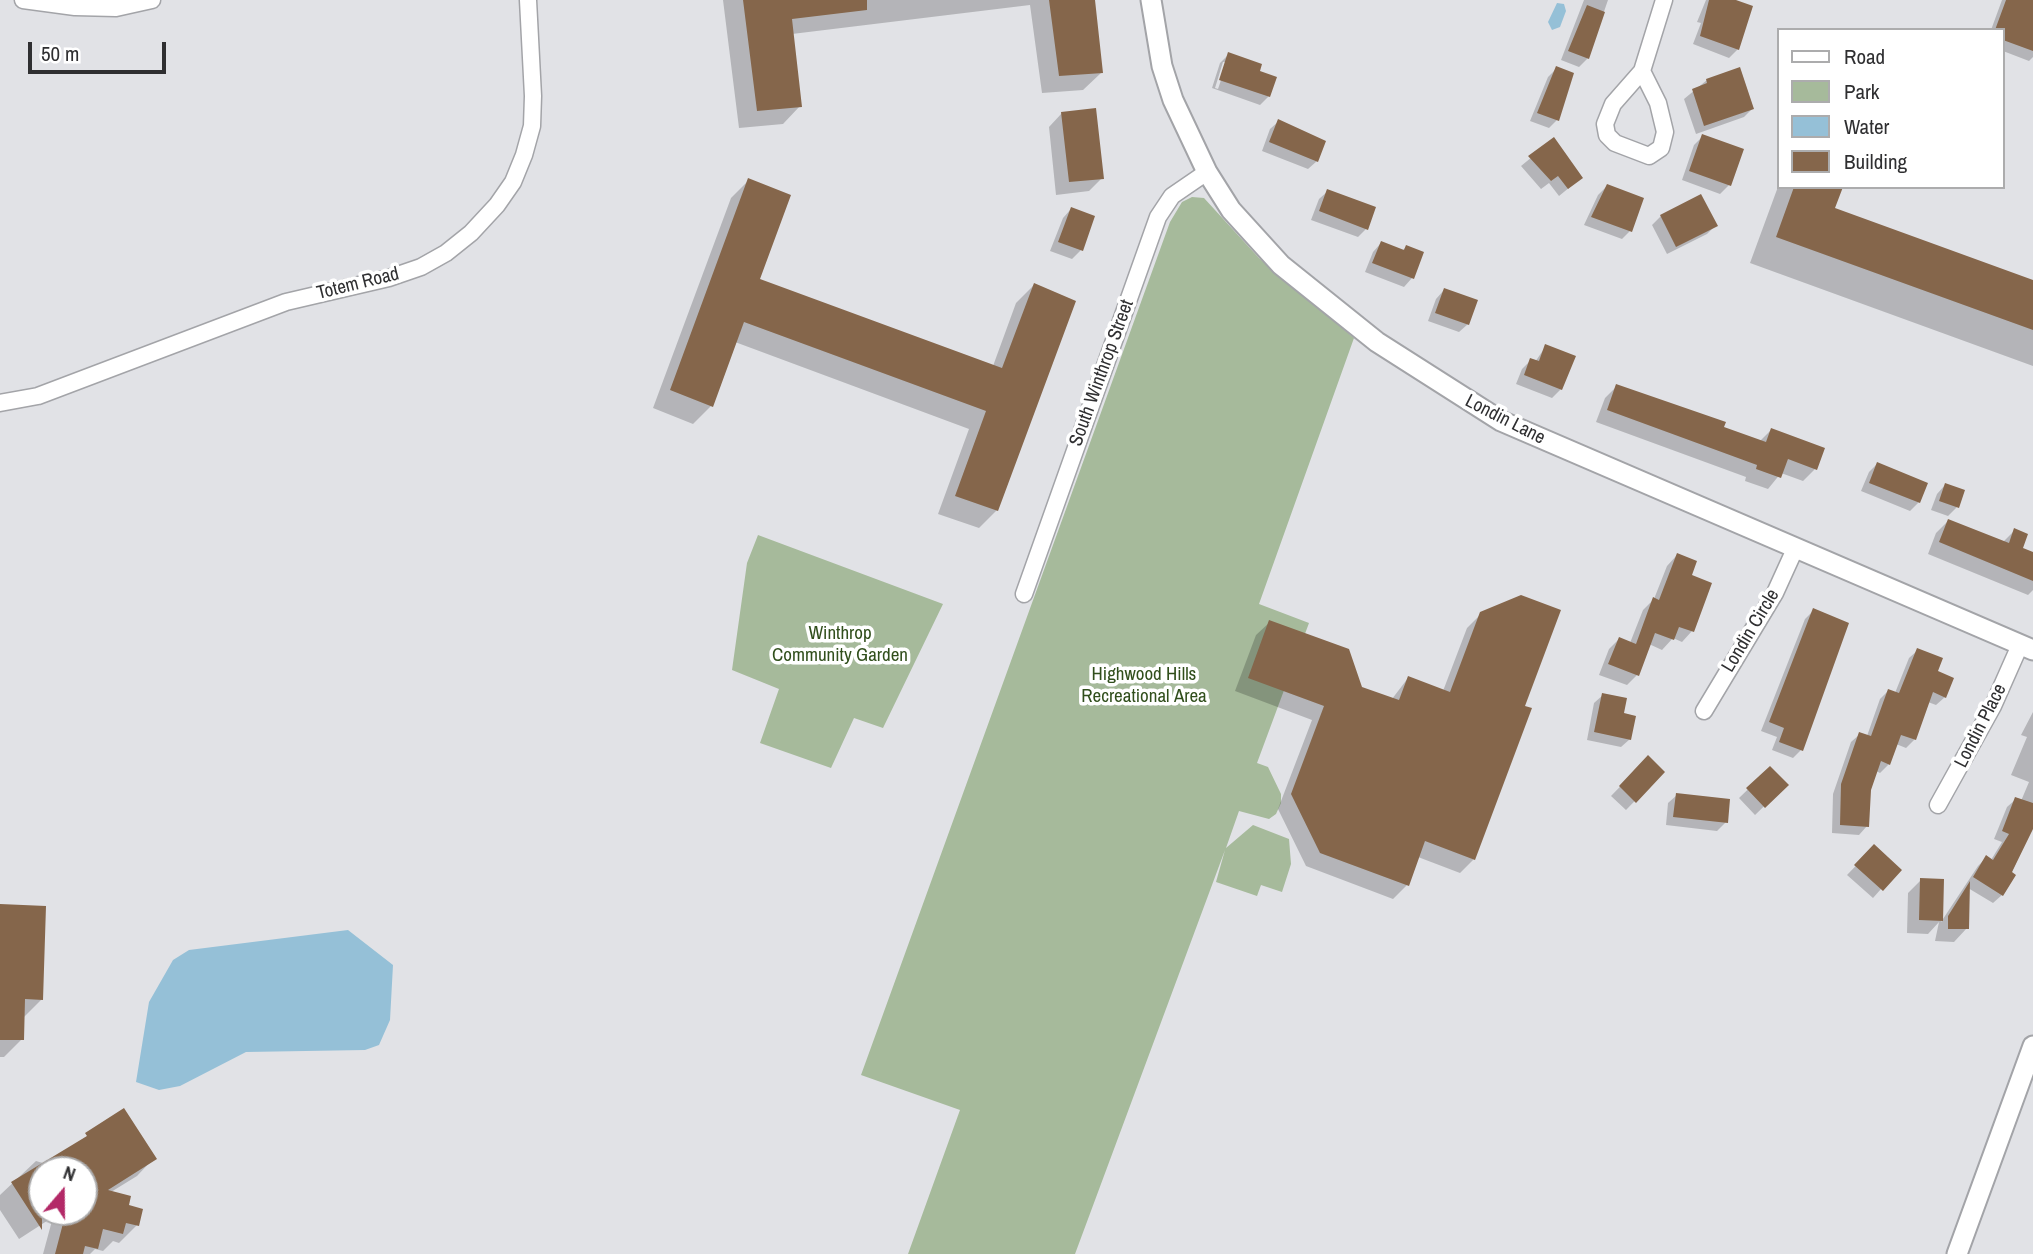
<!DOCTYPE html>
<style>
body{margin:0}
#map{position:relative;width:2033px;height:1254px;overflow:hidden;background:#e1e2e6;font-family:"Archivo Narrow",sans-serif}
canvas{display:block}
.legend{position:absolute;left:1777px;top:28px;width:228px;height:161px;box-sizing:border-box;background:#fff;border:2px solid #acacad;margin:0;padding:9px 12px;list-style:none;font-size:21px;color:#2f2f31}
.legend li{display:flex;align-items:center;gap:14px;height:35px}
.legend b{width:35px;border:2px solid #acacad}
.north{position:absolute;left:28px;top:1156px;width:70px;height:70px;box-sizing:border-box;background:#fff;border:2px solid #acacad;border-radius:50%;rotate:20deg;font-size:19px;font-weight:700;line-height:28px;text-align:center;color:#2f2f31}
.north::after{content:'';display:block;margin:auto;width:24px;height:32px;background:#b32967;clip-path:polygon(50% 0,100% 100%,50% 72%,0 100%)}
.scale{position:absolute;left:28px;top:42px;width:138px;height:32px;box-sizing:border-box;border:4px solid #2f2f31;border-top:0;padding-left:9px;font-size:21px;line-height:24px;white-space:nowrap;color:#2f2f31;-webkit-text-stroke:5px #fff;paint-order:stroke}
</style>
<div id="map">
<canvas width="2033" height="1254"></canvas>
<ul class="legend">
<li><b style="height:9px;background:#fff"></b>Road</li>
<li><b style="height:19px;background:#a6ba9b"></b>Park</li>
<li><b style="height:19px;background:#95c0d7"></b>Water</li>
<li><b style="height:19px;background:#85664b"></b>Building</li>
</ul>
<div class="north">N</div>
<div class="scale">50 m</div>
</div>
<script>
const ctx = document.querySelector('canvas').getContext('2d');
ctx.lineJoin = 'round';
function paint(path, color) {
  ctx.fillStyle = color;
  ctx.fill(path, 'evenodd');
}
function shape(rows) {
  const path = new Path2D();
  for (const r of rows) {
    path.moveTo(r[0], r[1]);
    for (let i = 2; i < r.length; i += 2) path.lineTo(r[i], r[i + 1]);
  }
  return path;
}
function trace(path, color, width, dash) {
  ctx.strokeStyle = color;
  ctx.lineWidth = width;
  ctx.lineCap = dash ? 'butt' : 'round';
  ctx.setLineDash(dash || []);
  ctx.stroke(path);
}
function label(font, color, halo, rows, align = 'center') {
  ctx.font = font + ' "Archivo Narrow",sans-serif';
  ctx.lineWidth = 7;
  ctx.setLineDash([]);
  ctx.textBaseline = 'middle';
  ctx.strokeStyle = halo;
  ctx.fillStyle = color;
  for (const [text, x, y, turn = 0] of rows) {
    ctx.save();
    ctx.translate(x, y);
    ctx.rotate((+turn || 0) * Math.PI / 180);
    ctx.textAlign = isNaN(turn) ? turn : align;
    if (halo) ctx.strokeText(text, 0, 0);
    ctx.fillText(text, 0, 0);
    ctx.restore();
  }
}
const green = shape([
 [1192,197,1204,198,1259,258,1354,338,1259,604,1309,623,1257,763,1268,767,1281,794,1281,803,1276,814,1269,819,1239,811,1226,848,1253,825,1289,839,1291,864,1282,892,1261,885,1257,896,1216,882,1225,850,1075,1254,908,1254,960,1110,861,1075,1170,222,1182,202],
 [758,535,943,604,883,728,854,718,831,768,760,743,779,689,732,670,747,563]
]);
const water = shape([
 [1557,3,1564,4,1566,11,1560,27,1552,30,1548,22],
 [348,930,393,965,390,1020,379,1045,365,1050,246,1052,180,1086,159,1090,136,1082,149,1002,173,960,189,950]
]);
const shadow = shape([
 [723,0,1093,0,1101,73,1083,90,1042,93,1030,5,792,34,800,106,783,124,739,128],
 [1584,0,1608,0,1588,58,1579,67,1561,60],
 [1706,0,1731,0,1738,49,1729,58,1693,44,1701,23,1697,22],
 [2002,0,2033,0,2033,57,2029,61,2003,51,2003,30,1991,30],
 [1229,54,1258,73,1269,96,1260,105,1212,88,1220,63],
 [1223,62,1227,62,1218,89,1215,88],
 [1557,68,1557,120,1549,128,1530,121,1548,77],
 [1707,80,1752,109,1744,117,1696,134,1684,99],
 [1062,113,1102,178,1089,191,1056,195,1049,127],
 [1279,121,1317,161,1308,169,1262,151,1270,129],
 [1703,136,1729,185,1720,194,1682,180,1694,145],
 [1554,139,1581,178,1559,196,1549,183,1541,189,1521,166],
 [749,180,758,280,993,366,1016,303,1034,285,997,510,979,528,938,514,969,429,735,342,711,406,693,424,653,408,731,198],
 [1779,184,1779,187,1841,187,1833,209,2033,282,2033,366,1750,263],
 [1607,186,1630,231,1622,239,1584,225,1598,195],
 [1328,191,1366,229,1358,237,1311,220,1319,199],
 [1701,196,1715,226,1707,234,1667,254,1652,225,1661,216],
 [1071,209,1093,217,1081,250,1072,259,1050,251,1063,218],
 [1381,243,1402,251,1406,247,1412,278,1404,287,1365,272,1373,252],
 [1444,290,1468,324,1459,332,1428,321,1436,299],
 [1546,346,1561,389,1552,398,1516,384,1522,369,1531,360,1535,362],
 [1617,386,1759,442,1771,430,1815,469,1803,481,1781,473,1768,489,1745,481,1746,477,1596,422,1605,398],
 [1877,464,1926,484,1919,502,1910,511,1861,491,1869,472],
 [1945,485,1957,507,1948,516,1931,510,1937,494],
 [1948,521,2003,542,2015,530,2021,549,2033,553,2033,590,2028,595,1928,554,1936,533],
 [1677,555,1690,576,1692,631,1682,642,1673,638,1662,650,1649,644,1637,675,1627,685,1599,675,1609,649,1619,639,1630,643,1643,610,1654,599,1667,566],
 [1814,610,1801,750,1793,758,1772,750,1777,737,1761,731,1805,619],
 [1481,614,1523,707,1474,859,1460,873,1418,857,1407,885,1393,899,1306,866,1278,809,1312,720,1235,691,1256,635,1270,622,1361,688,1392,699,1408,678,1443,691,1467,628],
 [1918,650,1935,672,1945,697,1936,705,1928,702,1915,739,1906,748,1896,744,1889,764,1880,773,1876,771,1869,790,1867,826,1859,835,1832,833,1833,794,1851,742,1860,734,1867,736,1880,699,1888,691,1895,693,1909,658],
 [1603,695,1621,715,1630,739,1621,747,1587,740,1594,703],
 [2033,712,2033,824,2002,895,1993,903,1968,888,1967,928,1954,942,1935,941,1939,922,1928,934,1907,933,1908,893,1921,880,1943,880,1941,922,1978,866,1986,858,1991,860,2002,842,1994,839,2007,807,2016,799,2021,801,2029,782,2011,775,2027,737,2021,735],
 [1648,758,1663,772,1626,810,1611,796],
 [1770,768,1786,785,1755,815,1739,798],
 [1677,795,1726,822,1717,831,1666,825,1668,803],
 [1874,847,1881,889,1873,898,1847,875],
 [0,906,42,999,24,1017,22,1039,4,1057,0,1057],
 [124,1111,154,1158,137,1176,111,1192,127,1206,137,1225,119,1243,113,1241,103,1251,95,1249,90,1254,43,1254,53,1217,19,1239,0,1210,0,1195,36,1161,46,1164],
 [42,1170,84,1170,84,1212,42,1212]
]);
const building = shape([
 [743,0,867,0,867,10,792,19,802,107,757,111],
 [1049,0,1095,0,1103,73,1059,76],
 [1709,0,1736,0,1753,6,1739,50,1700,36],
 [2006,0,2033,0,2033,51,2003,40,2003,30,1995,30],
 [1587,5,1605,12,1589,59,1568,51],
 [1228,52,1262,64,1260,71,1277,77,1270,97,1219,80],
 [1556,66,1574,73,1559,121,1537,113],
 [1740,67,1754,109,1704,126,1692,89,1707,83,1706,79],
 [1096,108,1104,179,1069,182,1061,112],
 [1278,119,1326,141,1318,162,1269,142],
 [1702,134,1744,149,1731,186,1689,171],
 [1554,137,1583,178,1568,189,1558,176,1551,181,1528,156],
 [748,178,791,195,760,279,1002,368,1034,283,1076,301,998,511,955,496,986,411,744,322,713,407,670,390],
 [1607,184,1644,198,1632,232,1591,217],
 [1794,187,1843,187,1835,208,2033,280,2033,330,1776,237],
 [1327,189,1376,207,1368,230,1319,211],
 [1701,194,1718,226,1676,247,1660,215],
 [1071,207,1095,216,1083,251,1058,242],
 [1381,241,1404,250,1406,245,1424,252,1414,279,1372,263],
 [1444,288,1478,300,1469,325,1435,313],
 [1545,344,1576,356,1562,390,1524,375,1530,358,1539,361],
 [1616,384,1726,422,1724,427,1766,442,1771,428,1825,448,1817,470,1788,459,1781,478,1756,469,1757,465,1607,410],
 [1877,462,1928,483,1920,503,1869,483],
 [1945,483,1965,490,1959,508,1939,501],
 [1948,519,2009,543,2014,528,2028,534,2023,548,2033,552,2033,581,1939,542],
 [1677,553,1697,561,1692,575,1712,583,1694,632,1679,627,1674,640,1655,633,1639,676,1608,664,1619,637,1636,644,1653,597,1659,600],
 [1521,595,1561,610,1525,706,1532,708,1475,860,1425,841,1409,886,1320,853,1291,794,1324,706,1248,678,1269,620,1349,649,1362,687,1399,700,1408,676,1450,692,1480,612],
 [1813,608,1849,623,1803,751,1779,742,1784,728,1769,722],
 [1917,648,1943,658,1938,671,1954,678,1946,698,1933,692,1916,740,1901,735,1890,765,1881,761,1871,790,1869,827,1840,825,1841,784,1859,732,1871,736,1888,689,1899,693],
 [1602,693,1627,698,1624,713,1636,716,1631,740,1594,732],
 [1648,755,1665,772,1636,803,1619,786],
 [1770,766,1789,785,1765,808,1746,788],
 [1676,793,1730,799,1728,823,1673,817],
 [2015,797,2033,803,2033,829,2012,872,2016,875,2003,896,1973,877,1986,855,1993,860,2009,834,2002,831],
 [1874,844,1902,870,1883,891,1854,865],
 [1920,878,1944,879,1943,921,1919,920],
 [1970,881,1969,929,1948,929,1948,916],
 [0,904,46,906,43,1000,25,999,24,1040,0,1040],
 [124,1108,157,1159,108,1190,131,1196,129,1205,143,1209,139,1226,126,1223,123,1234,103,1229,98,1249,85,1246,83,1254,55,1254,66,1212,84,1212,84,1170,42,1170,42,1230,11,1182,87,1136,85,1133]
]);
const minor = shape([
 [23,0,75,7,116,8,152,0],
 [1642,71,1658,103,1665,132,1661,148,1649,156,1615,143,1607,135,1605,124,1613,104,1642,71,1664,0],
 [0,403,38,396,286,302,389,278,421,267,446,253,471,233,497,205,513,182,524,155,532,126,533,96,528,0],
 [1024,594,1158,217,1172,196,1207,172],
 [1704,711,1775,593,1795,549],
 [1938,805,1993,706,2020,645]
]);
const tertiary = shape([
 [1151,0,1162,66,1173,100,1207,172,1231,210,1281,265,1377,342,1501,421,2033,650],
 [1957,1254,2033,1046]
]);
const streetNames = [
 ["Totem Road",358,284,-14],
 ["South Winthrop Street",1102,373,-70],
 ["Londin Lane",1505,420,27],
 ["Londin Circle",1751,631,-59],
 ["Londin Place",1981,726,-63]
];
const parkNames = [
 ["Winthrop",840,634],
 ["Community Garden",840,656],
 ["Highwood Hills",1144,675],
 ["Recreational Area",1144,697]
];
paint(green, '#a6ba9b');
paint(water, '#95c0d7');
paint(shadow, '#0003');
paint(building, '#85664b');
trace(minor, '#a3a4a8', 19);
trace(tertiary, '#a3a4a8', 23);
trace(minor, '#fff', 16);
trace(tertiary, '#fff', 19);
label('19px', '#2f2f31', '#fff', streetNames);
label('19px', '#314f1c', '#fff', parkNames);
</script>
